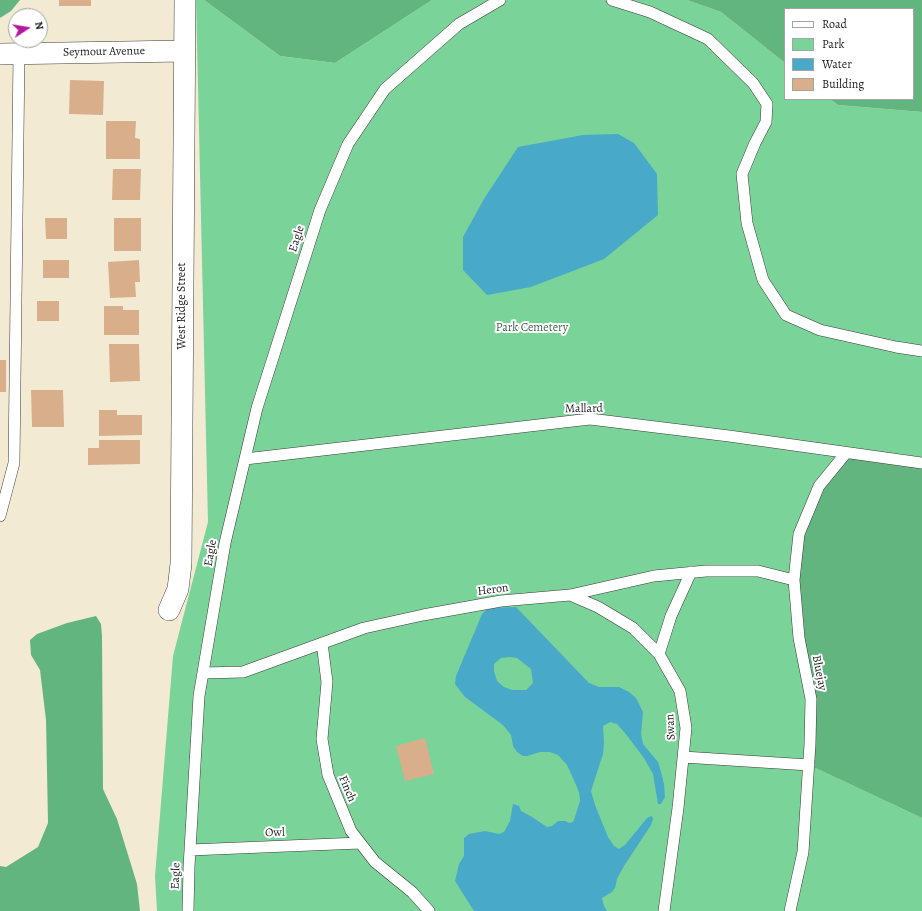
<!DOCTYPE html>
<style>
body{margin:0}
#map{position:relative;width:922px;height:911px;overflow:hidden;background:#f2ead3;font-family:Alegreya,serif}
canvas{display:block}
.legend{position:absolute;left:784px;top:8px;width:130px;height:92px;box-sizing:border-box;background:#fff;border:1px solid #a4a4a4;margin:0;padding:5px 7px;list-style:none;font-size:12px;color:#1c1c1c}
.legend li{display:flex;align-items:center;gap:8px;height:20px}
.legend b{width:20px;border:1px solid #a4a4a4}
.north{position:absolute;left:8px;top:8px;width:40px;height:40px;box-sizing:border-box;background:#fff;border:1px solid #a4a4a4;border-radius:50%;rotate:78deg;font-size:11px;font-weight:700;line-height:16px;text-align:center;color:#1c1c1c}
.north::after{content:'';display:block;margin:auto;width:14px;height:18px;background:#b5179e;clip-path:polygon(50% 0,100% 100%,50% 72%,0 100%)}
</style>
<div id="map">
<canvas width="922" height="911"></canvas>
<ul class="legend">
<li><b style="height:5px;background:#fff"></b>Road</li>
<li><b style="height:11px;background:#7ad398"></b>Park</li>
<li><b style="height:11px;background:#48aac8"></b>Water</li>
<li><b style="height:11px;background:#d9af8b"></b>Building</li>
</ul>
<div class="north">N</div>
</div>
<script>
const ctx = document.querySelector('canvas').getContext('2d');
ctx.lineJoin = 'round';
function paint(path, color) {
  ctx.fillStyle = color;
  ctx.fill(path, 'evenodd');
}
function shape(rows) {
  const path = new Path2D();
  for (const r of rows) {
    path.moveTo(r[0], r[1]);
    for (let i = 2; i < r.length; i += 2) path.lineTo(r[i], r[i + 1]);
  }
  return path;
}
function trace(path, color, width, dash) {
  ctx.strokeStyle = color;
  ctx.lineWidth = width;
  ctx.lineCap = dash ? 'butt' : 'round';
  ctx.setLineDash(dash || []);
  ctx.stroke(path);
}
function label(font, color, halo, rows, align = 'center') {
  ctx.font = font + ' Alegreya,serif';
  ctx.lineWidth = 4;
  ctx.setLineDash([]);
  ctx.textBaseline = 'middle';
  ctx.strokeStyle = halo;
  ctx.fillStyle = color;
  for (const [text, x, y, turn = 0] of rows) {
    ctx.save();
    ctx.translate(x, y);
    ctx.rotate((+turn || 0) * Math.PI / 180);
    ctx.textAlign = isNaN(turn) ? turn : align;
    if (halo) ctx.strokeText(text, 0, 0);
    ctx.fillText(text, 0, 0);
    ctx.restore();
  }
}
const green = shape([
 [196,0,204,0,280,56,335,63,432,0,687,0,721,12,785,63,785,99,830,99,838,105,922,112,922,462,811,699,809,765,922,818,922,911,157,911,155,876,173,656,208,522]
]);
const forest = shape([
 [0,0,20,0,11,11,0,18],
 [204,0,432,0,335,63,280,56],
 [687,0,922,0,922,112,838,105,830,99,913,99,913,9,785,9,785,63,721,12],
 [846,453,922,462,922,818,809,765,811,699,799,638,799,534,819,486],
 [96,616,101,624,102,636,103,789,117,819,137,884,140,911,0,911,0,866,6,867,38,847,48,823,46,720,40,670,31,655,30,640,37,634,67,623]
]);
const water = shape([
 [618,134,634,143,657,174,658,215,604,259,531,287,487,295,463,270,463,237,484,199,518,147,583,135],
 [516,607,589,683,599,687,619,687,629,692,636,698,643,712,641,734,643,744,658,762,661,772,664,784,665,797,661,804,658,804,653,774,644,758,625,733,617,724,610,722,603,726,604,742,603,754,591,791,595,805,608,837,614,846,619,849,625,845,647,818,652,816,653,819,651,825,624,866,617,879,615,888,612,892,602,898,604,906,607,911,474,911,455,881,459,864,464,856,464,838,469,834,485,831,499,834,504,832,510,821,513,804,519,806,521,811,532,817,547,827,552,826,558,821,565,821,569,823,573,822,574,820,580,801,579,792,573,778,567,765,558,755,550,752,540,752,527,756,523,756,517,752,513,746,511,735,503,725,465,697,455,684,456,676,482,614,488,608],
 [510,657,517,658,531,669,533,683,526,690,512,690,504,687,497,681,494,671,494,664,501,658]
]);
const building = shape([
 [59,0,91,0,91,6,59,6],
 [70,80,104,81,103,115,69,114],
 [106,121,136,121,135,138,140,139,140,159,106,159],
 [113,169,141,169,140,200,112,200],
 [45,218,67,218,67,239,46,239],
 [114,218,141,218,141,251,114,251],
 [43,260,69,260,69,278,43,278],
 [139,260,140,282,135,282,136,297,110,298,108,262],
 [37,301,59,301,59,321,37,321],
 [104,306,123,306,123,310,139,310,139,335,104,335],
 [109,344,139,344,140,381,110,382],
 [0,360,6,360,6,392,0,392],
 [31,390,63,390,64,427,32,427],
 [99,410,117,410,117,415,142,415,142,435,99,436],
 [99,440,140,440,140,464,88,465,88,448,99,448],
 [425,738,434,774,405,781,396,746]
]);
const lane = shape([
 [612,0,650,12,708,39,753,83,767,104,766,122,755,143,742,174,747,223,763,280,786,315,820,330,896,347,922,351],
 [245,459,590,419,729,436,922,463],
 [0,516,14,463,19,54],
 [570,595,598,607,633,628,659,654,680,691,686,728,678,808,664,911],
 [322,643,327,682,322,739,328,775,351,831,375,862,412,892,429,911],
 [659,654,671,616,691,572],
 [203,673,243,672,364,628,423,615,501,601,570,595,654,576,706,571,758,571,794,580],
 [683,757,809,765],
 [190,850,360,843],
 [188,911,189,867,199,696,225,543,257,408,320,210,348,144,385,89,459,24,500,0],
 [790,911,803,852,810,744,811,699,799,638,794,580,799,534,819,486,846,453]
]);
const street = shape([
 [0,54,184,51],
 [169,610,178,589,181,564,185,0]
]);
const streetNames = [
 ["Seymour Avenue",104,52,-1],
 ["Eagle",297,239,-72],
 ["West Ridge Street",182,306,-90],
 ["Mallard",584,409,-1],
 ["Eagle",211,553,-80],
 ["Heron",493,590,-8],
 ["Bluejay",819,673,79],
 ["Swan",671,727,-93],
 ["Finch",347,789,67],
 ["Owl",275,833,-2],
 ["Eagle",176,876,-88]
];
const parkNames = [
 ["Park Cemetery",532,328]
];
paint(green, '#7ad398');
paint(forest, '#63b580');
paint(water, '#48aac8');
paint(building, '#d9af8b');
trace(lane, '#3c3b37', 12);
trace(street, '#3c3b37', 22);
trace(lane, '#fff', 11);
trace(street, '#fff', 21);
label('12px', '#1c1c1c', '#fff', streetNames);
label('12px', '#42654e', '#fff', parkNames);
</script>
